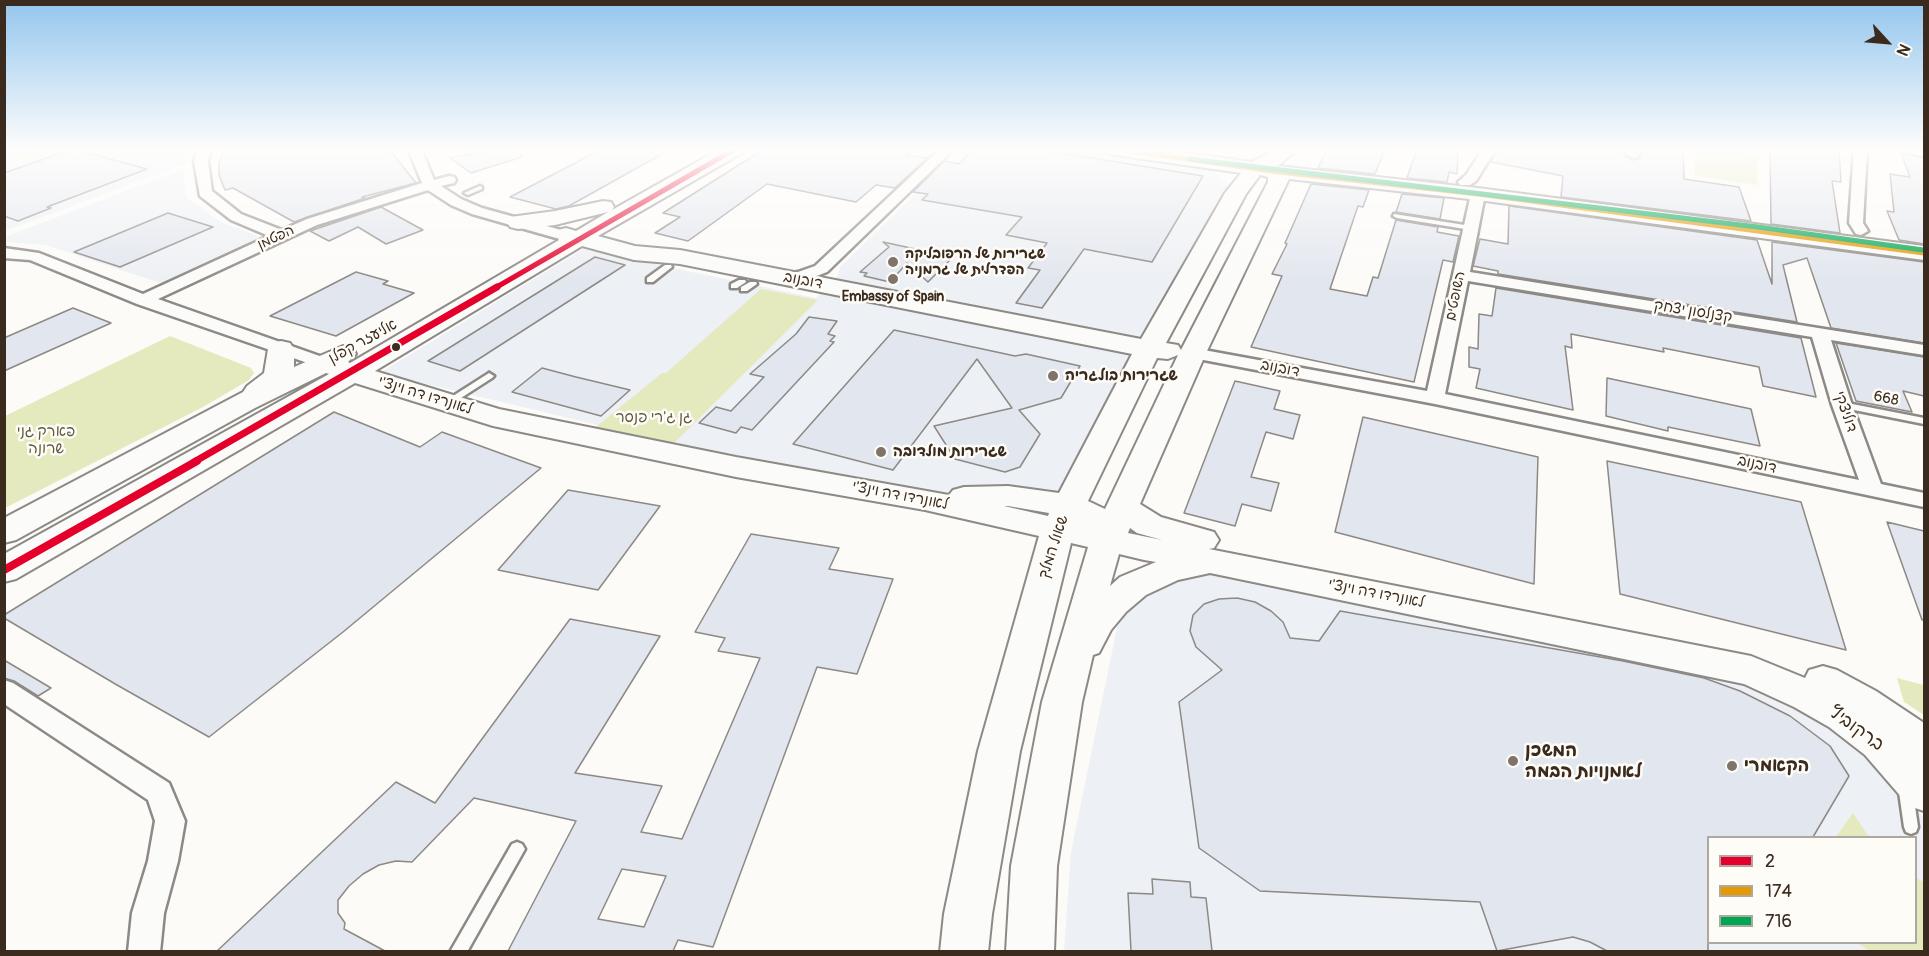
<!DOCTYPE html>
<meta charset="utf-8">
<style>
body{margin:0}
#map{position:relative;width:1929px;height:956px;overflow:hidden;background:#fcfbf8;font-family:Pangolin,sans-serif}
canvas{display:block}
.frame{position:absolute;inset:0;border:6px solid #3b2a1e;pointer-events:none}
.legend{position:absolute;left:1707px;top:836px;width:210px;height:108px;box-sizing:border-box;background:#fdfcf7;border:2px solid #afa8a0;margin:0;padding:8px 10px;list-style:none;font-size:18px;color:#3b2a1e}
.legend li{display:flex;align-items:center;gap:12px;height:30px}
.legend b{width:30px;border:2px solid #afa8a0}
.north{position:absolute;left:1857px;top:12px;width:60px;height:60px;-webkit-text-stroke:4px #fdfcf7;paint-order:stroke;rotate:116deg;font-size:16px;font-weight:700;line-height:24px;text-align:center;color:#3b2a1e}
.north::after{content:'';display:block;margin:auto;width:21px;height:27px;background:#3b2a1e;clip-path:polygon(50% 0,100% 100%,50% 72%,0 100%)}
</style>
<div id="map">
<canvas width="1929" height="956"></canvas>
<div class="frame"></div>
<ul class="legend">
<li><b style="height:8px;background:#e4002b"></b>2</li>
<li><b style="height:8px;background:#e49a03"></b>174</li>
<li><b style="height:8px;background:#00a651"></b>716</li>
</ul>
<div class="north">N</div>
</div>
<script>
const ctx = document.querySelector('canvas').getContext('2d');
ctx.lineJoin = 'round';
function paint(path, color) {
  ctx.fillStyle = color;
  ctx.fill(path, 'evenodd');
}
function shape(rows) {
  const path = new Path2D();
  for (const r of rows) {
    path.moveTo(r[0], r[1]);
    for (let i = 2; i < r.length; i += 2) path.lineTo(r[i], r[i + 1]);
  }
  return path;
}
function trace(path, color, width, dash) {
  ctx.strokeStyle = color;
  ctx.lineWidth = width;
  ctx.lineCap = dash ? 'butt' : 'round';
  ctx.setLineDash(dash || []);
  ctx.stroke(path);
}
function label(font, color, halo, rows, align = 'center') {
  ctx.font = font + ' Pangolin,"Playpen Sans Hebrew",sans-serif';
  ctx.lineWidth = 5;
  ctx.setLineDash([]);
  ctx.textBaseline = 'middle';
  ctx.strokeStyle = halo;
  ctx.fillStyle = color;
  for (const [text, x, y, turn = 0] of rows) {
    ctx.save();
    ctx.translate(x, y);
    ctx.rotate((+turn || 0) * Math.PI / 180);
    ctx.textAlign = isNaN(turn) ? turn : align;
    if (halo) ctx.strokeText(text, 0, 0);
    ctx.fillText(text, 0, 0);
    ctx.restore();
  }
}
const built = shape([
 [5,149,190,149,185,164,5,231],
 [962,149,1095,149,1197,165,1218,174,1228,187,1143,338,1061,492,927,493,682,445,380,373,583,249,816,298,838,276,840,267],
 [183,169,186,197,221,222,264,238,163,284,46,245,5,242,5,237],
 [1158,562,1729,673,1818,715,1875,766,1924,818,1924,951,1064,952,1071,852,1128,574],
 [1708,838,1916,838,1916,942,1708,942]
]);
const green = shape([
 [5,149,56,149,25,160,5,153],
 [1693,149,1731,149,1758,154,1757,185,1695,176],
 [761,289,818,300,665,452,586,435,662,373,666,373],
 [170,336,251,368,254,373,249,380,203,407,5,508,5,416],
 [1897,678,1924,685,1924,715,1904,702],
 [1853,813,1869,837,1836,837],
 [1916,877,1924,883,1924,951,1870,951,1857,943,1916,942]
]);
const building = shape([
 [73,149,147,169,47,207,51,208,18,221,4,216,4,173,73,149],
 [233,149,389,149,416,183,362,197,365,198,294,222,233,188,225,190,219,175,219,164,224,150,233,149],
 [500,149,521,149,522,157,471,173,450,158,500,149],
 [602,149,671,149,569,206,556,209,510,197,602,149],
 [764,149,912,149,906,155,927,158,895,188,876,185,856,202,767,184,688,241,655,233,680,217,663,213,764,149],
 [974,149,1036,149,1203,176,1152,262,1084,249,1042,308,1016,303,1040,270,1028,268,1047,243,1006,235,1022,217,922,200,928,194,913,192,944,161,959,164,974,149],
 [1327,149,1385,149,1375,174,1318,168,1327,149],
 [1417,149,1458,149,1457,174,1449,172,1447,182,1407,178,1417,149],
 [1498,149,1626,149,1624,155,1633,160,1640,158,1643,149,1683,149,1684,179,1739,187,1751,221,1561,197,1563,176,1491,162,1498,149],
 [1770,149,1839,149,1841,182,1832,181,1840,233,1771,224,1770,149],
 [1901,153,1924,158,1924,244,1899,240,1887,211,1894,212,1890,174,1910,177,1901,153],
 [1311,184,1369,190,1363,207,1358,206,1330,289,1367,296,1373,277,1378,278,1396,220,1438,227,1437,232,1459,236,1453,262,1443,260,1414,382,1251,347,1282,276,1272,274,1287,244,1285,243,1311,184],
 [1402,194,1444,198,1440,219,1396,212,1402,194],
 [1509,206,1757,240,1772,284,1772,242,1924,262,1924,343,1831,328,1807,258,1783,265,1797,322,1498,274,1498,271,1473,266,1480,239,1508,244,1509,206],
 [381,207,423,230,386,244,358,227,329,241,310,231,381,207],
 [168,213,213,227,120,267,74,252,168,213],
 [883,242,947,256,944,259,950,260,928,282,907,263,890,282,864,276,867,273,860,272,889,247,883,242],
 [595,257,625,265,460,371,428,361,595,257],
 [356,272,388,281,383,284,414,293,336,336,270,316,356,272],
 [1496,288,1801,338,1816,397,1763,386,1759,367,1663,348,1664,352,1571,334,1572,348,1565,346,1573,410,1476,388,1480,369,1469,367,1469,347,1478,349,1479,314,1492,316,1496,288],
 [73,308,111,323,4,371,4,338,73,308],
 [809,317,837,321,828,334,835,336,830,341,834,342,752,430,741,427,736,433,699,423,716,407,731,411,764,377,750,374,796,334,809,317],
 [894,330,1015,356,1026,354,1080,366,1061,398,1019,410,1040,434,1020,467,1005,472,955,459,934,426,1012,408,977,359,893,470,793,444,894,330],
 [1836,343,1924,357,1924,396,1903,391,1912,412,1856,401,1836,343],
 [542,368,576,377,630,390,601,416,512,392,542,368],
 [1607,378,1751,409,1760,446,1668,427,1668,431,1606,416,1607,378],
 [1235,381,1280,391,1274,409,1300,415,1293,439,1266,432,1251,477,1279,483,1271,511,1242,504,1235,526,1184,513,1235,381],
 [334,412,420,447,442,432,541,468,343,632,209,737,117,685,4,618,4,615,334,412],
 [1363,417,1538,457,1534,584,1335,532,1363,417],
 [1607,461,1801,502,1846,650,1620,594,1607,461],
 [568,490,660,506,598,590,498,570,568,490],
 [1887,522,1924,531,1924,619,1922,620,1887,522],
 [751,534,839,548,829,569,893,579,857,674,817,667,713,947,678,940,673,951,508,951,576,821,474,798,412,862,396,861,379,865,363,874,349,886,338,900,338,913,345,923,344,929,385,951,217,951,396,782,435,803,570,619,660,636,575,773,662,786,641,832,682,839,760,658,718,651,725,638,695,632,751,534],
 [622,869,666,876,644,927,598,919,622,869],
 [1237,598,1255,602,1271,611,1283,622,1290,638,1319,641,1340,611,1623,661,1704,678,1740,691,1790,716,1830,746,1849,776,1813,837,1708,837,1708,951,1607,951,1590,942,1573,937,1497,951,1480,902,1260,891,1199,848,1179,702,1222,670,1196,647,1190,631,1193,615,1204,604,1219,599,1237,598],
 [4,660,51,688,38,696,14,681,4,678,4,660],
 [1152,879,1190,882,1191,897,1206,898,1212,951,1131,951,1128,893,1153,894,1152,879]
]);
const lane = shape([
 [480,186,482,187,482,189,468,195,464,193,480,186],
 [1394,214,1471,226,1475,228,1471,230,1397,218,1393,216,1394,214],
 [665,265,671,265,672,267,653,282,647,282,647,278,665,265],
 [739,280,745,280,746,282,737,288,731,288,731,284,739,280],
 [750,282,756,282,757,284,747,291,741,291,741,287,750,282],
 [489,373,494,376,492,378,450,405,444,405,442,403,489,373],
 [1842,402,1924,418,1924,424,1839,407,1837,405,1839,403,1842,402],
 [1906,786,1911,788,1913,792,1918,827,1916,832,1911,834,1906,832,1904,827,1899,792,1901,788,1906,786],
 [517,842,522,844,525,849,467,952,450,952,512,844,517,842]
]);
const street = shape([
 [198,149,211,149,208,161,212,191,241,214,282,230,307,219,422,183,408,149,421,149,434,180,449,176,454,177,456,180,454,183,441,186,461,199,482,208,561,230,564,233,556,238,472,214,451,205,428,190,317,225,158,299,331,360,334,364,331,368,325,369,137,304,30,260,4,258,4,248,39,253,143,294,269,236,231,220,200,196,194,161,198,149],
 [940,149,954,149,827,272,801,282,780,281,778,278,780,275,798,272,815,266,940,149],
 [1483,149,1496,149,1476,181,1470,185,1460,185,1458,182,1466,175,1483,149],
 [1628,149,1641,149,1638,157,1633,158,1626,154,1628,149],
 [1854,149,1867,149,1863,223,1868,231,1861,235,1856,234,1849,223,1854,149],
 [1478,190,1485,194,1470,272,1924,345,1924,355,1831,340,1852,405,1881,484,1924,493,1924,507,1435,404,1193,358,1187,357,1184,353,1187,349,1193,348,1427,391,1471,194,1478,190],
 [1468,281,1812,337,1832,405,1859,480,1445,394,1468,281],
 [4,680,13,683,169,783,185,821,178,861,164,913,160,952,128,952,132,913,148,861,155,821,148,800,4,704,4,680]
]);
const secondary = shape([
 [720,149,745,149,742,153,598,236,635,246,680,250,1141,339,1225,193,1241,173,1115,155,1108,153,1105,149,1158,149,1252,162,1276,149,1298,149,1278,166,1478,188,1924,246,1924,260,1478,200,1289,179,1206,353,1140,504,1161,517,1214,532,1219,540,1214,548,1209,549,1751,656,1805,678,1809,670,1823,666,1837,670,1876,691,1924,723,1924,811,1909,806,1865,755,1829,727,1794,707,1744,684,1210,573,1178,580,1146,595,1126,612,1111,630,1099,653,1093,655,1082,702,1057,866,1054,952,1006,952,1011,866,1042,702,1088,547,1071,543,1020,751,992,914,988,952,940,952,944,914,978,751,1039,536,925,510,736,477,493,426,355,383,16,579,4,582,4,554,329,374,326,373,255,408,16,540,4,543,4,518,243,392,247,386,264,373,268,349,272,343,281,341,290,343,294,349,294,367,343,346,353,348,356,354,348,362,350,363,559,240,555,235,558,230,566,228,576,231,608,212,555,225,518,229,510,227,507,222,510,217,555,211,603,201,611,202,614,207,612,210,720,149],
 [1260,175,1268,177,1268,182,1181,350,1178,345,1166,343,1246,194,1260,175],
 [582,246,634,260,680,264,1132,354,1059,493,1008,486,964,487,953,490,949,495,736,457,499,409,375,371,582,246],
 [1178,355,1105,509,1088,501,1157,358,1168,359,1178,355],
 [1004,506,1008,506,1049,513,1048,516,1004,506],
 [1130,528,1137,533,1162,540,1128,533,1130,528],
 [1119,554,1144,560,1156,562,1120,577,1110,586,1119,554],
 [1906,149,1924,149,1924,156,1909,153,1906,149]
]);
const bus1Far2 = shape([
 [495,288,735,149]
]);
const bus1Far1 = shape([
 [194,462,497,287]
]);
const bus1 = shape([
 [4,570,197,461]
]);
const bus2 = shape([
 [1116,149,1279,172,1478,194,1924,253]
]);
const bus3 = shape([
 [1190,159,1758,227,1923,250]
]);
const markers = [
 [893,262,6,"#7f736a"],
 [893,279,6,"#7f736a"],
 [396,347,5,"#3b2a1e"],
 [1053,376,6,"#7f736a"],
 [881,452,6,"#7f736a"],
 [1513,761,6,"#7f736a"],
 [1732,766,6,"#7f736a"]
];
const farStreetnames = [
 ["הפטמן",276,238,-25],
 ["השופטים",1456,296,-78]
];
const farPoinames = [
 ["שגרירות של הרפובליקה",905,254],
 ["הפדרלית של גרמניה",905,270],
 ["Embassy of Spain",893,297,"center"]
];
const streetNames = [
 ["דובנוב",803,281,11],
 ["קצנלסון יצחק",1693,312,9],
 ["אליעזר קפלן",363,342,-29],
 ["דובנוב",1280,369,11],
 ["לאונרדו דה וינצ'י",425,396,17],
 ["668",1886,399,11],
 ["דוליצקי",1845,412,71],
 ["דובנוב",1757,465,12],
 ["לאונרדו דה וינצ'י",900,496,11],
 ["שאול המלך",1054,547,-72],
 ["לאונרדו דה וינצ'י",1376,594,11]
];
const poiNames = [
 ["שגרירות בולגריה",1065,376],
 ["שגרירות מולדובה",893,452]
];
const parkNames = [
 ["גן ג'רי פנסר",654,418],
 ["פארק גני",46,432],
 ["שרונה",46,449]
];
const nearStreetnames = [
 ["ברקוביץ",1856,729,36]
];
const nearPoinames = [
 ["המשכן",1525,751],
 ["לאמנויות הבמה",1525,772],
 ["הקאמרי",1744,766]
];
paint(built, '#edf0f4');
paint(green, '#e4eabe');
paint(building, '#e2e6ee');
trace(building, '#8d8985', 1.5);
trace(lane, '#8d8985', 5);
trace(street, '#8d8985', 5);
trace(secondary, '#8d8985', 4);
paint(lane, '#fbfbf9');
paint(street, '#fbfbf9');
paint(secondary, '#fbfbf9');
trace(bus1Far2, '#e4002b', 5);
trace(bus1Far1, '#e4002b', 7);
trace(bus1, '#e4002b', 8);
trace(bus2, '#e49a03', 5);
trace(bus3, '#00a651', 5);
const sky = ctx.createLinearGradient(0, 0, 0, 283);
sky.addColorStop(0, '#93c6ee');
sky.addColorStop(0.53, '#fefdfc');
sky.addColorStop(1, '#fefdfc00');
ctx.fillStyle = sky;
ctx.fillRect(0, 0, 1929, 283);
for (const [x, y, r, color] of markers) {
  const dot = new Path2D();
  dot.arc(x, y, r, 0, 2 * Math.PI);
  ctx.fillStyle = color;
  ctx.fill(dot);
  trace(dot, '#fdfcf7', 2);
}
label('14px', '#3b2a1e', '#fdfcf7', farStreetnames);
label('bold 14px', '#3b2a1e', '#fdfcf7', farPoinames, 'left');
label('15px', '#3b2a1e', '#fdfcf7', streetNames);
label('bold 15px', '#3b2a1e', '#fdfcf7', poiNames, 'left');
label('15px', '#60563a', '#fdfcf7', parkNames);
label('18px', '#3b2a1e', '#fdfcf7', nearStreetnames);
label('bold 18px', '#3b2a1e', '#fdfcf7', nearPoinames, 'left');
</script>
